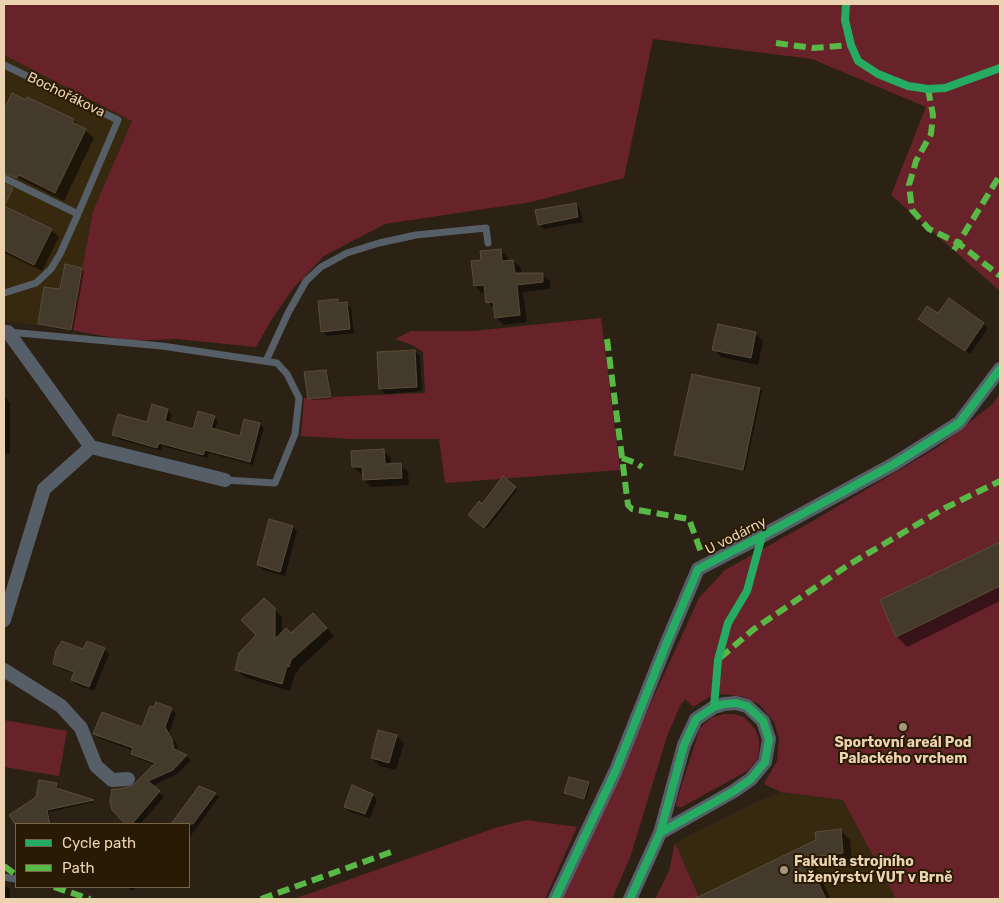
<!DOCTYPE html>
<meta charset="utf-8">
<style>
body{margin:0}
#map{position:relative;width:1004px;height:903px;overflow:hidden;background:#2b2215;font-family:Rubik,sans-serif}
canvas{display:block}
.frame{position:absolute;inset:0;border:5px solid #ebd3b1;pointer-events:none}
.legend{position:absolute;left:15px;top:823px;width:175px;height:65px;box-sizing:border-box;background:#291a04;border:1px solid #776449;margin:0;padding:6px 9px;list-style:none;font-size:15px;color:#ebd3b1}
.legend li{display:flex;align-items:center;gap:10px;height:25px}
.legend b{width:25px;border:1px solid #776449}
</style>
<div id="map">
<canvas width="1004" height="903"></canvas>
<div class="frame"></div>
<ul class="legend">
<li><b style="height:6px;background:#26ab63"></b>Cycle path</li>
<li><b style="height:6px;background:#58b947"></b>Path</li>
</ul>
</div>
<script>
const ctx = document.querySelector('canvas').getContext('2d');
ctx.lineJoin = 'round';
function paint(path, color) {
  ctx.fillStyle = color;
  ctx.fill(path, 'evenodd');
}
function shape(rows) {
  const path = new Path2D();
  for (const r of rows) {
    path.moveTo(r[0], r[1]);
    for (let i = 2; i < r.length; i += 2) path.lineTo(r[i], r[i + 1]);
  }
  return path;
}
function trace(path, color, width, dash) {
  ctx.strokeStyle = color;
  ctx.lineWidth = width;
  ctx.lineCap = dash ? 'butt' : 'round';
  ctx.setLineDash(dash || []);
  ctx.stroke(path);
}
function label(font, color, halo, rows, align = 'center') {
  ctx.font = font + ' Rubik,sans-serif';
  ctx.lineWidth = 4;
  ctx.setLineDash([]);
  ctx.textBaseline = 'middle';
  ctx.strokeStyle = halo;
  ctx.fillStyle = color;
  for (const [text, x, y, turn = 0] of rows) {
    ctx.save();
    ctx.translate(x, y);
    ctx.rotate((+turn || 0) * Math.PI / 180);
    ctx.textAlign = isNaN(turn) ? turn : align;
    if (halo) ctx.strokeText(text, 0, 0);
    ctx.fillText(text, 0, 0);
    ctx.restore();
  }
}
const built = shape([
 [4,55,132,121,93,211,71,330,4,321],
 [781,792,843,800,896,899,694,899,699,897,675,843,756,802]
]);
const green = shape([
 [4,4,1000,4,1000,291,891,195,926,107,812,59,653,39,624,178,531,202,385,224,324,256,292,290,272,319,256,347,176,339,131,341,71,330,93,211,132,121,4,55],
 [601,318,620,470,445,483,439,439,351,439,301,436,304,398,425,393,423,352,412,345,395,339,411,331,473,331],
 [1000,393,1000,899,896,899,843,800,781,792,764,784,777,761,779,739,774,722,759,704,743,697,725,694,709,697,693,707,685,699,680,706,667,736,631,855,612,899,561,899,699,598,725,570,811,522,938,447,993,404],
 [724,714,734,714,744,717,755,729,759,739,759,750,757,760,747,771,682,807,677,807,676,803,700,728,711,718],
 [4,720,67,731,59,776,4,767],
 [526,820,577,827,545,899,294,899,495,828],
 [675,843,699,897,694,899,655,899,669,871]
]);
const shadow = shape([
 [13,95,73,120,94,138,64,201,4,171,4,113],
 [575,204,580,209,583,222,544,229,539,224],
 [4,207,51,230,59,237,42,271,4,253],
 [500,250,508,258,508,262,513,261,521,268,521,274,542,274,550,281,550,289,523,292,527,322,504,325,496,318,495,310,488,302,487,293,482,293,475,286,483,261],
 [81,269,84,271,73,331,42,326,40,324,61,291],
 [337,300,341,304,346,303,351,308,354,333,327,336,322,331],
 [938,315,984,324,988,328,970,354,924,323],
 [755,333,763,341,758,365,721,357,714,349],
 [415,351,420,356,422,391,385,394,380,389],
 [326,371,328,373,332,399,312,400,310,398],
 [693,375,760,389,762,391,745,471,678,457,676,455],
 [4,396,10,403,10,454,4,454],
 [168,410,172,414,169,423,194,430,214,417,218,421,215,430,240,437,245,420,260,424,264,428,253,465,209,453,207,458,162,446,161,451,118,439,114,435,148,423],
 [383,451,391,458,391,465,400,465,408,472,409,485,371,487,364,480,364,474,361,474,353,467],
 [515,487,517,490,487,529,472,517,482,505],
 [293,527,297,531,285,576,263,570,258,565],
 [1000,543,1000,601,907,647,897,637,882,601],
 [264,599,282,617,282,634,291,635,313,615,334,636,299,668,296,674,295,673,290,691,244,677,236,669,258,635],
 [104,649,109,654,94,691,77,685,72,680,75,674,59,668,54,663,84,651],
 [171,709,176,714,169,733,177,745,177,752,186,756,191,760,177,774,152,786,164,797,140,824,127,824,113,809,155,765,137,758,133,754,134,751,99,738,95,734,143,728],
 [396,736,404,743,396,770,380,766,372,758],
 [588,783,590,785,586,800,568,795,566,793],
 [56,785,58,787,58,790,94,802,49,812,51,824,17,824,11,815],
 [199,788,215,794,219,797,189,838,189,824,172,824],
 [372,795,377,800,370,818,350,812,346,807],
 [840,830,850,840,852,863,815,867,831,899,702,899,701,897],
 [4,887,8,887,10,889,10,899,4,899],
 [128,887,137,887,132,891]
]);
const building = shape([
 [12,93,26,100,27,97,74,119,72,122,86,129,55,193,19,175,17,178,4,173,4,110,12,93],
 [4,184,13,188,4,206,52,229,34,265,4,250,4,184],
 [576,203,578,217,538,225,535,210,576,203],
 [501,249,502,261,513,260,515,273,543,273,543,282,517,285,520,315,495,318,493,302,486,303,484,285,474,286,471,261,481,260,480,251,501,249],
 [65,264,82,268,71,330,38,324,44,287,60,289,65,264],
 [949,298,984,323,965,351,918,319,927,306,938,313,949,298],
 [338,299,338,303,347,302,350,329,321,332,318,301,338,299],
 [718,324,756,332,751,358,712,350,718,324],
 [415,350,417,387,379,389,377,352,415,350],
 [326,370,331,397,308,399,304,372,326,370],
 [692,374,760,388,743,470,674,455,692,374],
 [152,404,168,409,165,421,193,429,198,411,215,416,211,428,240,436,244,419,260,423,250,462,205,450,203,455,159,443,157,448,112,435,118,414,147,422,152,404],
 [384,449,385,464,401,463,402,478,363,480,362,467,352,467,351,451,384,449],
 [503,476,516,487,484,528,468,515,479,501,482,504,503,476],
 [269,519,293,526,280,572,257,565,269,519],
 [1000,542,1000,586,896,637,880,600,1000,542],
 [264,598,275,608,275,639,286,628,291,633,313,613,327,628,291,660,289,667,287,666,282,684,235,670,239,653,256,635,241,620,264,598],
 [62,641,83,649,87,641,105,648,89,687,71,680,74,672,53,664,56,650,62,641],
 [156,702,172,708,165,727,172,739,174,749,187,755,173,770,148,781,160,791,132,824,125,824,112,810,110,802,112,789,119,789,132,786,155,763,131,754,133,748,93,734,102,712,142,727,150,706,154,707,156,702],
 [378,730,397,735,389,763,371,758,378,730],
 [569,777,589,782,584,799,564,793,569,777],
 [39,780,57,783,56,788,94,800,47,810,50,824,15,824,9,815,36,797,39,780],
 [352,785,373,794,365,814,344,807,352,785],
 [199,786,216,793,193,824,171,824,199,786],
 [841,829,843,853,806,858,826,899,694,899,816,840,815,832,841,829]
]);
const lane = shape([
 [4,65,118,120,78,214],
 [4,178,78,214,60,254,51,269,36,283,4,293],
 [8,332,162,346,277,363,287,374,299,398,295,434,275,483,225,480],
 [266,361,288,313,306,281,321,267,347,253,379,243,416,235,486,228,488,243],
 [4,877,16,879]
]);
const street = shape([
 [4,332,8,332,91,447,225,480],
 [4,620,44,489,91,447],
 [4,670,61,706,81,728,96,766,112,780,128,779],
 [555,899,616,770,667,642,698,569,762,536,894,464,959,423,1000,369],
 [630,899,660,833,684,745,696,719,714,707,724,704,736,703,747,706,763,721,769,739,765,762,751,779,734,791,660,833]
]);
const quiet = shape([
 [776,43,813,48,851,45],
 [928,89,933,115,931,134,916,161,909,185,912,210,929,229,958,243,1000,276],
 [954,250,1000,175],
 [607,339,628,505,632,509,689,519,701,552],
 [622,458,636,463,642,467],
 [720,658,754,629,850,564,945,508,1000,481],
 [4,866,16,875],
 [54,887,90,899],
 [261,899,394,851]
]);
const cycleway = shape([
 [846,4,845,20,851,45,858,61,878,74,908,86,928,89,945,88,1000,68],
 [714,707,718,660,728,623,747,591,762,536],
 [555,899,616,770,667,642,698,569,762,536,894,464,959,423,1000,369],
 [630,899,660,833,684,745,696,719,714,707,724,704,736,703,747,706,763,721,769,739,765,762,751,779,734,791,660,833]
]);
const markers = [
 [903,727,5,"#a8957a"],
 [784,870,5,"#a8957a"]
];
const streetNames = [
 ["Bochořákova",66,95,26],
 ["U vodárny",736,536,-27]
];
const poiNames = [
 ["Sportovní areál Pod",903,743],
 ["Palackého vrchem",903,759],
 ["Fakulta strojního",794,862,"left"],
 ["inženýrství VUT v Brně",794,878,"left"]
];
paint(built, '#372810');
paint(green, '#68232a');
paint(shadow, '#0007');
paint(building, '#443a2b');
trace(building, '#5a4d37', 1);
trace(lane, '#565e67', 7);
trace(street, '#565e67', 14);
trace(quiet, '#58b947', 6, [12, 6]);
trace(cycleway, '#26ab63', 8);
for (const [x, y, r, color] of markers) {
  const dot = new Path2D();
  dot.arc(x, y, r, 0, 2 * Math.PI);
  ctx.fillStyle = color;
  ctx.fill(dot);
  trace(dot, '#291a04', 2);
}
label('14px', '#ebd3b1', '#291a04', streetNames);
label('bold 14px', '#ebd3b1', '#291a04', poiNames);
</script>
